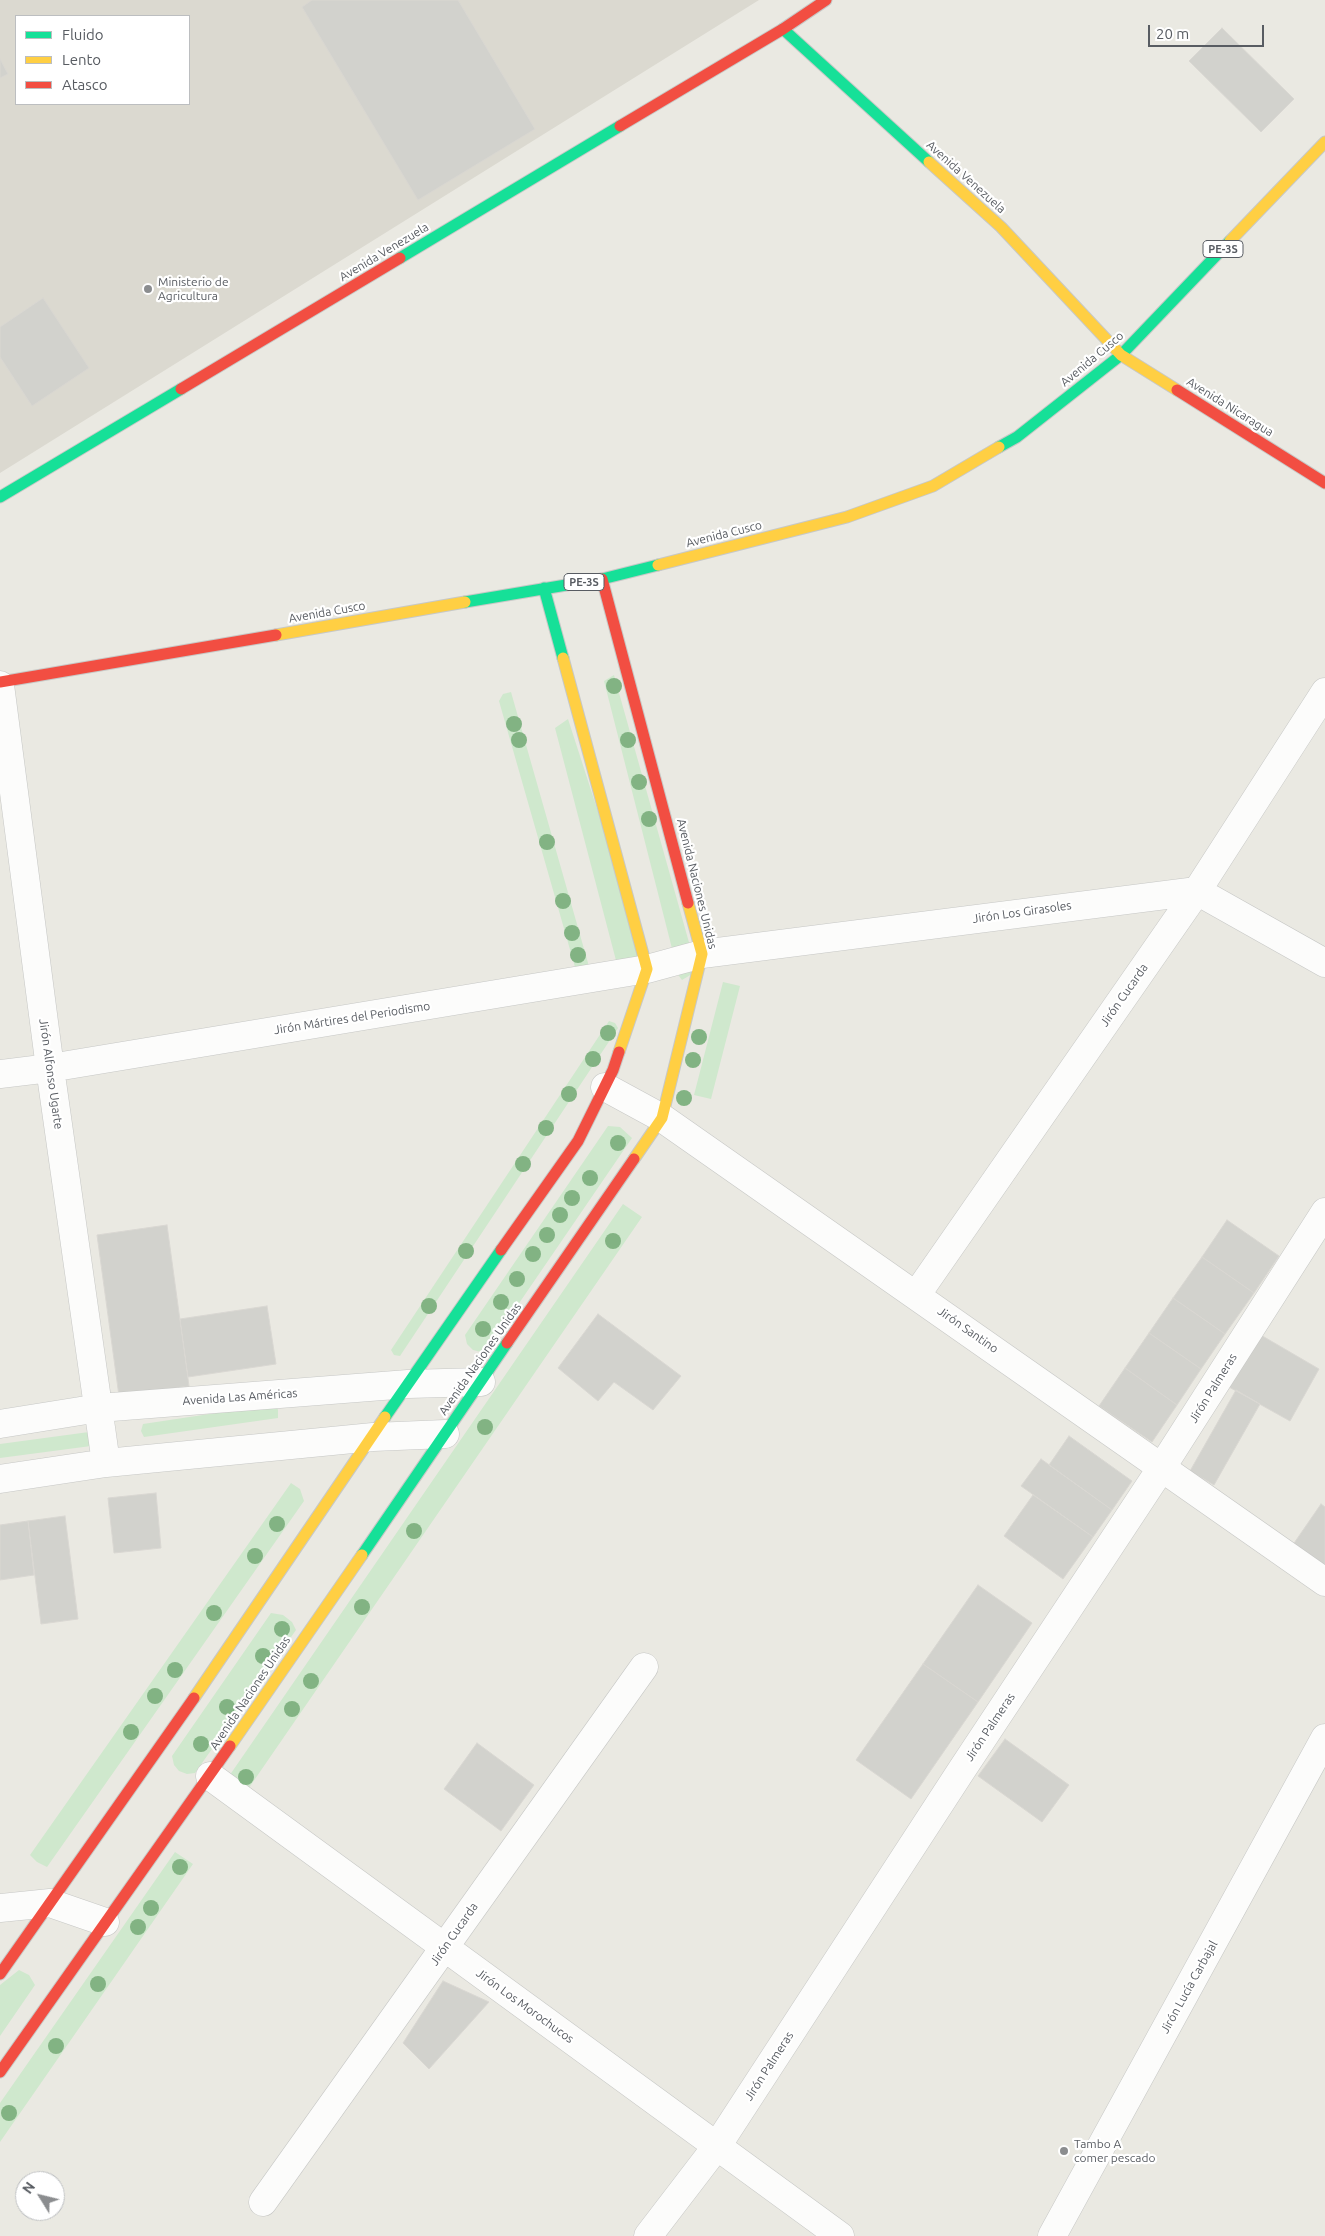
<!DOCTYPE html>
<meta charset="utf-8">
<style>
body{margin:0}
#map{position:relative;width:1325px;height:2236px;overflow:hidden;background:#eae9e2;font-family:Ubuntu,sans-serif}
canvas{display:block}
.legend{position:absolute;left:15px;top:15px;width:175px;height:90px;box-sizing:border-box;background:#fff;border:1px solid #bcbec0;margin:0;padding:6px 9px;list-style:none;font-size:15px;color:#585c62}
.legend li{display:flex;align-items:center;gap:10px;height:25px}
.legend b{width:25px;border:1px solid #bcbec0}
.north{position:absolute;left:15px;top:2171px;width:50px;height:50px;box-sizing:border-box;background:#fff;border:1px solid #bcbec0;border-radius:50%;rotate:306deg;font-size:14px;font-weight:700;line-height:20px;text-align:center;color:#585c62}
.north::after{content:'';display:block;margin:auto;width:18px;height:22px;background:#8b8d8f;clip-path:polygon(50% 0,100% 100%,50% 72%,0 100%)}
.scale{position:absolute;left:1148px;top:25px;width:116px;height:22px;box-sizing:border-box;border:2px solid #585c62;border-top:0;padding-left:6px;font-size:15px;line-height:18px;white-space:nowrap;color:#585c62;-webkit-text-stroke:4px #fff;paint-order:stroke}
</style>
<div id="map">
<canvas width="1325" height="2236"></canvas>
<ul class="legend">
<li><b style="height:6px;background:#16e098"></b>Fluido</li>
<li><b style="height:6px;background:#ffcf43"></b>Lento</li>
<li><b style="height:6px;background:#f24e42"></b>Atasco</li>
</ul>
<div class="north">N</div>
<div class="scale">20 m</div>
</div>
<script>
const ctx = document.querySelector('canvas').getContext('2d');
ctx.lineJoin = 'round';
function paint(path, color) {
  ctx.fillStyle = color;
  ctx.fill(path, 'evenodd');
}
function shape(rows) {
  const path = new Path2D();
  for (const r of rows) {
    path.moveTo(r[0], r[1]);
    for (let i = 2; i < r.length; i += 2) path.lineTo(r[i], r[i + 1]);
  }
  return path;
}
function trace(path, color, width, dash) {
  ctx.strokeStyle = color;
  ctx.lineWidth = width;
  ctx.lineCap = dash ? 'butt' : 'round';
  ctx.setLineDash(dash || []);
  ctx.stroke(path);
}
function label(font, color, halo, rows, align = 'center') {
  ctx.font = font + ' Ubuntu,sans-serif';
  ctx.lineWidth = 4.5;
  ctx.setLineDash([]);
  ctx.textBaseline = 'middle';
  ctx.strokeStyle = halo;
  ctx.fillStyle = color;
  for (const [text, x, y, turn = 0] of rows) {
    ctx.save();
    ctx.translate(x, y);
    ctx.rotate((+turn || 0) * Math.PI / 180);
    ctx.textAlign = isNaN(turn) ? turn : align;
    if (halo) ctx.strokeText(text, 0, 0);
    ctx.fillText(text, 0, 0);
    ctx.restore();
  }
}
const education = shape([
 [0,0,759,0,0,473],
 [16,16,189,16,189,104,16,104]
]);
const green = shape([
 [614,675,697,971,682,980,679,976,604,681],
 [511,692,592,977,579,981,499,701,503,694],
 [568,719,646,960,618,968,555,728],
 [723,982,740,986,711,1099,694,1095],
 [609,1021,615,1023,618,1028,400,1356,394,1355,391,1350],
 [608,1126,620,1127,632,1138,485,1353,473,1350,467,1344,465,1335],
 [623,1204,642,1217,244,1795,225,1782],
 [276,1404,278,1410,278,1418,144,1437,141,1431,143,1424],
 [89,1432,91,1446,0,1458,0,1444],
 [291,1483,300,1489,304,1501,47,1867,37,1862,30,1855],
 [271,1613,283,1615,292,1622,296,1630,195,1773,187,1774,179,1771,174,1765,172,1756],
 [175,1852,193,1864,0,2142,0,2103],
 [19,1970,29,1975,35,1985,0,2036,0,1985]
]);
const building = shape([
 [312,0,458,0,535,129,418,200,302,7,312,0],
 [1222,28,1294,99,1261,132,1189,61,1222,28],
 [0,59,8,74,0,78,0,59],
 [43,298,89,368,32,406,0,357,0,327,43,298],
 [1227,1220,1279,1256,1254,1293,1202,1257,1227,1220],
 [167,1225,189,1386,119,1396,97,1235,167,1225],
 [1202,1257,1254,1293,1225,1334,1173,1298,1202,1257],
 [1173,1298,1225,1334,1201,1369,1149,1333,1173,1298],
 [267,1306,276,1364,188,1377,180,1319,267,1306],
 [598,1314,681,1376,653,1410,614,1382,598,1401,558,1368,598,1314],
 [1149,1333,1201,1369,1177,1405,1125,1368,1149,1333],
 [1259,1334,1319,1369,1290,1421,1229,1387,1259,1334],
 [1125,1368,1177,1405,1152,1442,1099,1406,1125,1368],
 [1236,1390,1260,1404,1214,1485,1190,1471,1236,1390],
 [1069,1436,1132,1481,1112,1510,1049,1465,1069,1436],
 [1041,1459,1112,1510,1093,1537,1021,1486,1041,1459],
 [156,1493,161,1548,114,1553,108,1498,156,1493],
 [1033,1495,1093,1537,1063,1579,1004,1536,1033,1495],
 [1321,1504,1325,1507,1325,1573,1290,1549,1321,1504],
 [65,1516,78,1619,41,1624,28,1521,65,1516],
 [28,1521,34,1575,0,1580,0,1525,28,1521],
 [978,1585,1032,1623,978,1702,923,1664,978,1585],
 [923,1664,978,1702,911,1799,856,1760,923,1664],
 [1005,1739,1069,1785,1042,1822,978,1776,1005,1739],
 [477,1743,534,1785,501,1831,444,1789,477,1743],
 [443,1981,489,2002,429,2069,403,2043,443,1981]
]);
const street = shape([
 [0,685,50,1068,106,1463],
 [0,1074,50,1068,647,969,702,954,1197,891,1325,963],
 [605,1087,662,1118,1325,1582],
 [917,1294,1197,891,1325,692],
 [0,1424,99,1408,408,1384,481,1382],
 [0,1479,106,1463,373,1437,445,1434],
 [210,1776,840,2236],
 [0,1908,50,1903,105,1922],
 [263,2202,644,1667],
 [648,2236,717,2146,961,1771,1162,1467,1325,1212],
 [1052,2236,1325,1738]
]);
const fast = shape([
 [783,29,929,162],
 [400,258,620,126],
 [999,447,1017,437,1121,355,1230,241],
 [0,497,181,389],
 [544,588,563,658],
 [465,602,602,579,658,565],
 [385,1417,501,1250],
 [362,1555,507,1343]
]);
const slow = shape([
 [929,162,1001,227,1121,355,1177,390],
 [1230,241,1325,142],
 [658,565,847,517,933,486,999,447],
 [276,635,465,602],
 [563,658,647,969,619,1052],
 [634,1159,662,1118,702,954,688,903],
 [194,1698,385,1417],
 [230,1746,362,1555]
]);
const jam = shape([
 [620,126,783,29,826,0],
 [181,389,400,258],
 [1177,390,1325,483],
 [602,579,688,903],
 [0,682,276,635],
 [501,1250,578,1141,613,1070,619,1052],
 [507,1343,634,1159],
 [0,1974,194,1698],
 [0,2072,230,1746]
]);
const trees = [
 [614,686],
 [514,724],
 [519,740],
 [628,740],
 [639,782],
 [649,819],
 [547,842],
 [563,901],
 [572,933],
 [578,955],
 [608,1033],
 [699,1037],
 [593,1059],
 [693,1060],
 [569,1094],
 [684,1098],
 [546,1128],
 [618,1143],
 [523,1164],
 [590,1178],
 [572,1198],
 [560,1215],
 [547,1235],
 [613,1241],
 [466,1251],
 [533,1254],
 [517,1279],
 [501,1302],
 [429,1306],
 [483,1329],
 [485,1427],
 [277,1524],
 [414,1531],
 [255,1556],
 [362,1607],
 [214,1613],
 [282,1629],
 [263,1656],
 [175,1670],
 [311,1681],
 [155,1696],
 [227,1707],
 [292,1709],
 [131,1732],
 [201,1744],
 [246,1777],
 [180,1867],
 [151,1908],
 [138,1927],
 [98,1984],
 [56,2046],
 [9,2113]
];
const markers = [
 [148,289,5,"#8b8d8f"],
 [1064,2151,5,"#8b8d8f"]
];
const shields = [
 [1223,249,40],
 [584,582,40]
];
const shieldNames = [
 ["PE-3S",1223,249],
 ["PE-3S",584,582]
];
const streetNames = [
 ["Avenida Venezuela",966,177,42],
 ["Avenida Venezuela",384,252,-31],
 ["Avenida Cusco",1092,359,-40],
 ["Avenida Nicaragua",1230,407,32],
 ["Avenida Cusco",724,534,-14],
 ["Avenida Cusco",327,612,-10],
 ["Avenida Naciones Unidas",697,884,76],
 ["Jirón Los Girasoles",1022,912,-8],
 ["Jirón Cucarda",1124,995,-55],
 ["Jirón Mártires del Periodismo",352,1018,-9],
 ["Jirón Alfonso Ugarte",51,1074,82],
 ["Jirón Santino",968,1330,35],
 ["Avenida Naciones Unidas",480,1359,-55],
 ["Jirón Palmeras",1213,1388,-58],
 ["Avenida Las Américas",240,1397,-4],
 ["Avenida Naciones Unidas",250,1693,-56],
 ["Jirón Palmeras",990,1727,-56],
 ["Jirón Cucarda",454,1934,-55],
 ["Jirón Lucía Carbajal",1189,1987,-61],
 ["Jirón Los Morochucos",525,2006,36],
 ["Jirón Palmeras",769,2066,-57]
];
const poiNames = [
 ["Ministerio de",158,282],
 ["Agricultura",158,296],
 ["Tambo A",1074,2144],
 ["comer pescado",1074,2158]
];
paint(education, '#dbd9d0');
paint(green, '#cfe8cd');
paint(building, '#d2d2cd');
trace(building, '#d9d7d2', 1);
trace(street, '#c6c7c5', 29);
trace(fast, '#c7c8c6', 13);
trace(slow, '#c7c8c6', 13);
trace(jam, '#c7c8c6', 13);
trace(street, '#fcfcfb', 28);
trace(fast, '#16e098', 11);
trace(slow, '#ffcf43', 11);
trace(jam, '#f24e42', 11);
ctx.fillStyle = '#82b383';
for (const [x, y] of trees) {
  ctx.beginPath();
  ctx.arc(x, y, 8, 0, 2 * Math.PI);
  ctx.fill();
}
for (const [x, y, r, color] of markers) {
  const dot = new Path2D();
  dot.arc(x, y, r, 0, 2 * Math.PI);
  ctx.fillStyle = color;
  ctx.fill(dot);
  trace(dot, '#fff', 2);
}
for (const [x, y, w] of shields) {
  const box = new Path2D();
  box.roundRect(x - w / 2, y - 8.5, w, 17, 4);
  ctx.fillStyle = '#fff';
  ctx.fill(box);
  trace(box, '#585c62', 1);
}
label('bold 11px', '#585c62', null, shieldNames);
label('12px', '#585c62', '#fff', streetNames);
label('12px', '#585c62', '#fff', poiNames, 'left');
</script>
